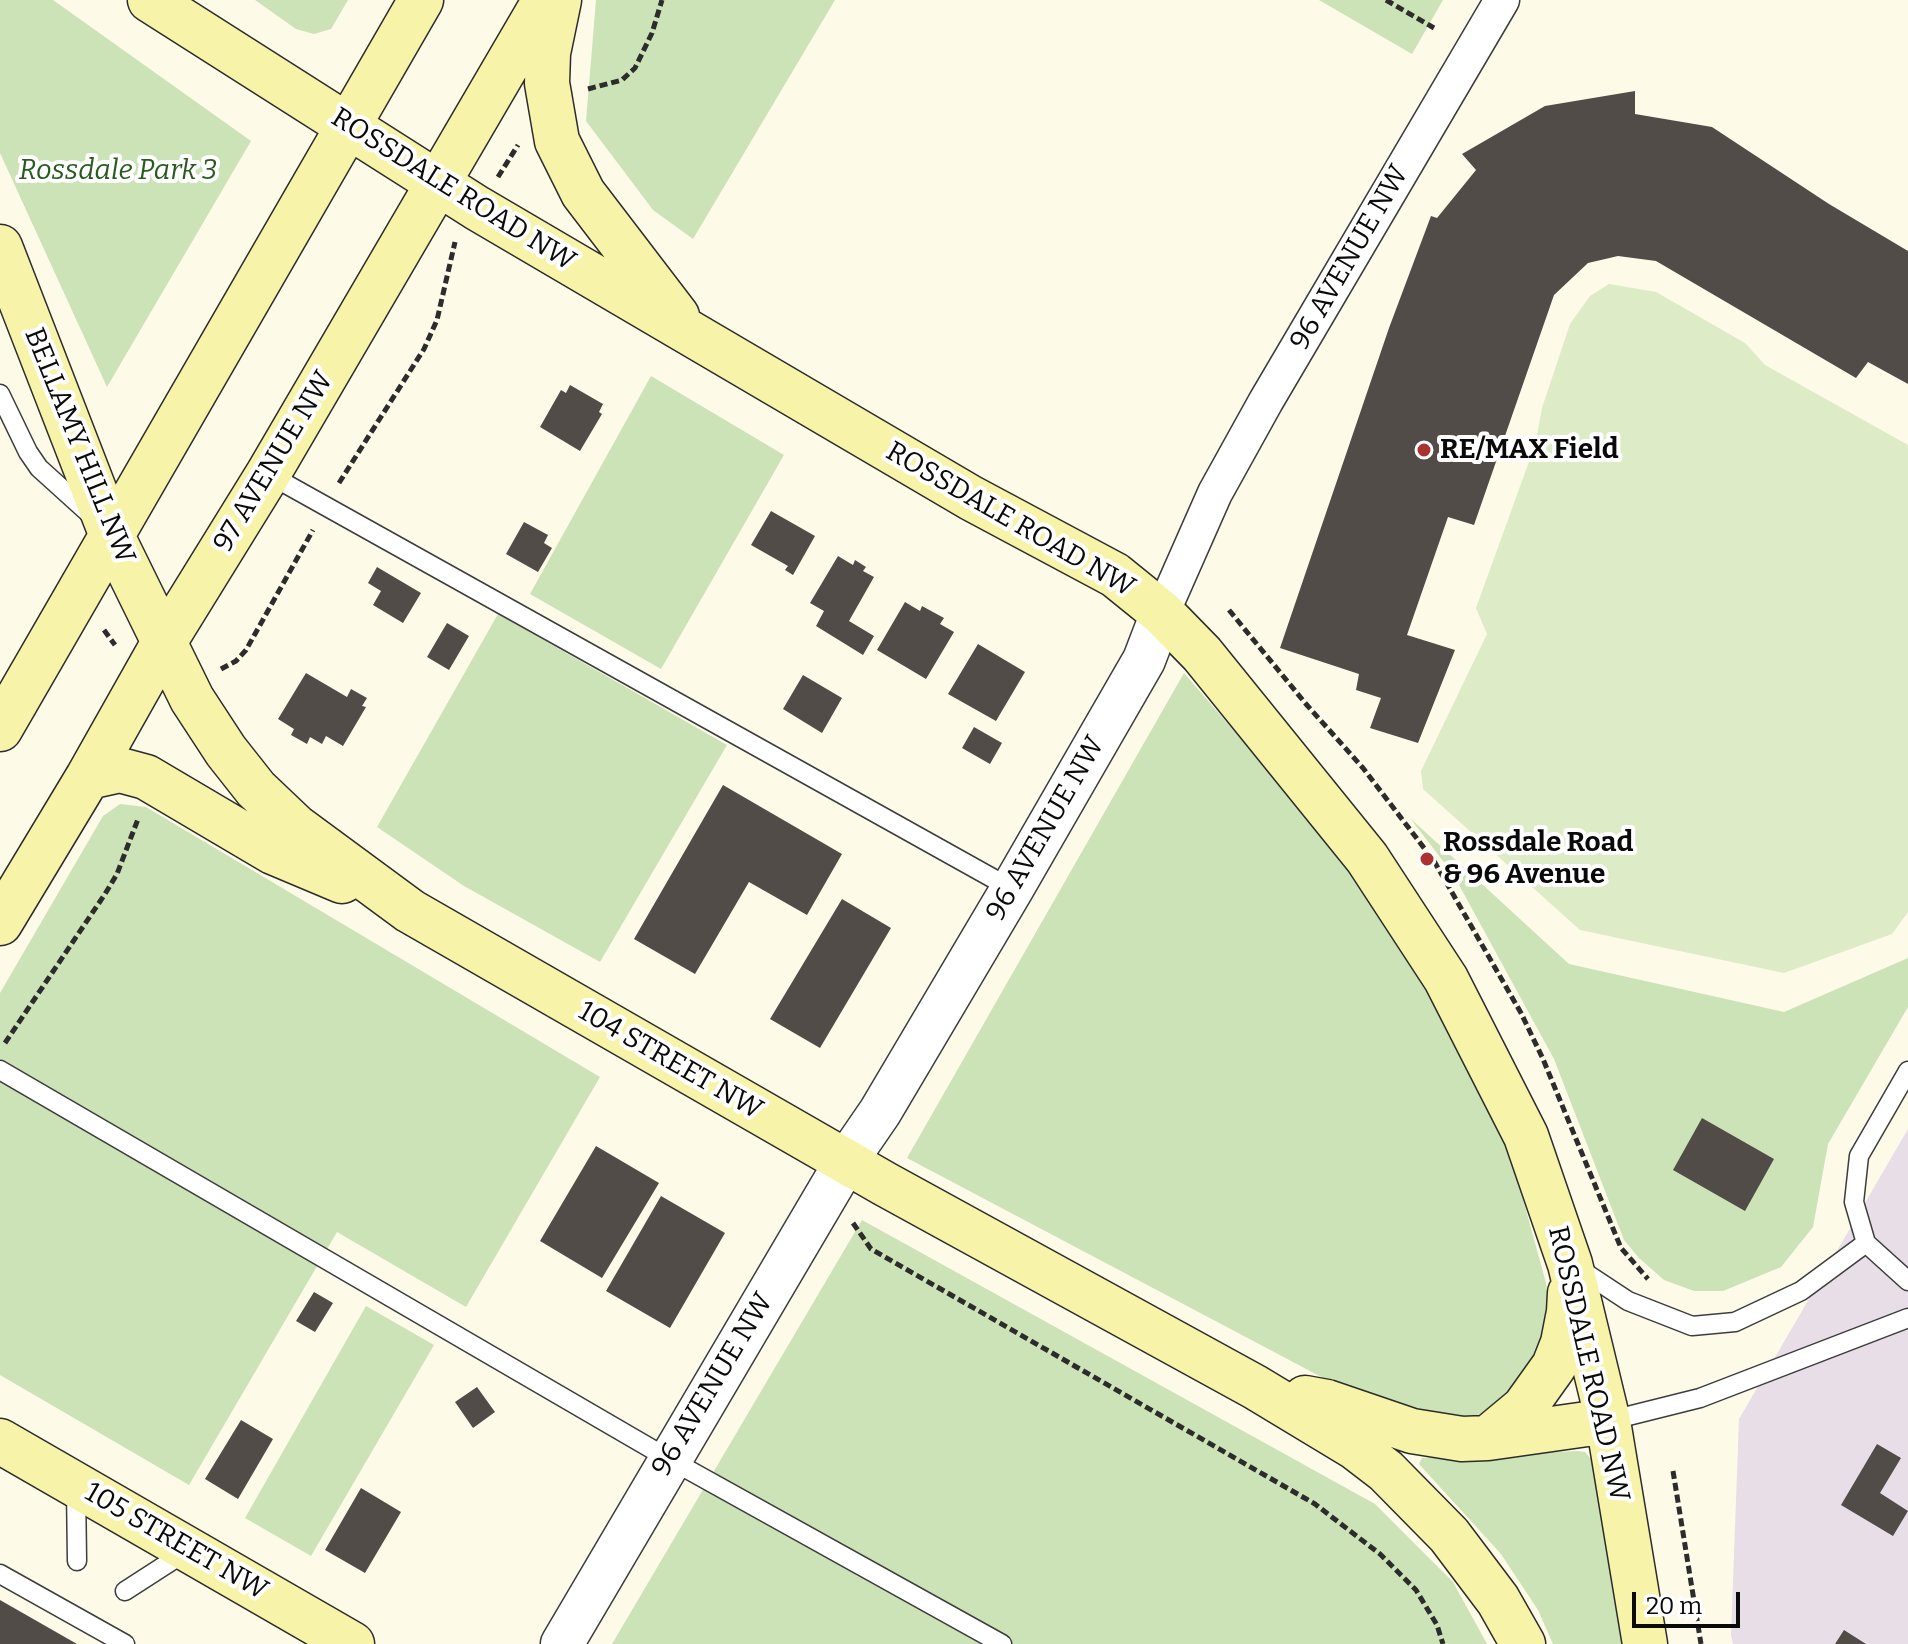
<!DOCTYPE html>
<style>
body{margin:0}
#map{position:relative;width:1908px;height:1644px;overflow:hidden;background:#fdfae8;font-family:Bitter,serif}
canvas{display:block}
.scale{position:absolute;left:1632px;top:1592px;width:108px;height:36px;box-sizing:border-box;border:4px solid #0a0a0a;border-top:0;padding-left:10px;font-size:24px;line-height:28px;white-space:nowrap;color:#0a0a0a;-webkit-text-stroke:6px #fff;paint-order:stroke}
</style>
<div id="map">
<canvas width="1908" height="1644"></canvas>
<div class="scale">20 m</div>
</div>
<script>
const ctx = document.querySelector('canvas').getContext('2d');
ctx.lineJoin = 'round';
function paint(path, color) {
  ctx.fillStyle = color;
  ctx.fill(path, 'evenodd');
}
function shape(rows) {
  const path = new Path2D();
  for (const r of rows) {
    path.moveTo(r[0], r[1]);
    for (let i = 2; i < r.length; i += 2) path.lineTo(r[i], r[i + 1]);
  }
  return path;
}
function trace(path, color, width, dash) {
  ctx.strokeStyle = color;
  ctx.lineWidth = width;
  ctx.lineCap = dash ? 'butt' : 'round';
  ctx.setLineDash(dash || []);
  ctx.stroke(path);
}
function label(font, color, halo, rows, align = 'center') {
  ctx.font = font + ' Bitter,serif';
  ctx.lineWidth = 8;
  ctx.setLineDash([]);
  ctx.textBaseline = 'middle';
  ctx.strokeStyle = halo;
  ctx.fillStyle = color;
  for (const [text, x, y, turn = 0] of rows) {
    ctx.save();
    ctx.translate(x, y);
    ctx.rotate((+turn || 0) * Math.PI / 180);
    ctx.textAlign = isNaN(turn) ? turn : align;
    if (halo) ctx.strokeText(text, 0, 0);
    ctx.fillText(text, 0, 0);
    ctx.restore();
  }
}
const industrial = shape([
 [1908,1129,1908,1644,1733,1644,1731,1635,1739,1419]
]);
const green = shape([
 [0,0,53,0,251,141,107,387,0,153],
 [255,0,348,0,331,29,314,34,296,29],
 [596,0,835,0,693,239,653,210,586,121],
 [1319,0,1443,0,1412,54],
 [651,376,784,455,661,669,530,594],
 [498,614,727,745,600,962,464,886,377,827],
 [1184,673,1317,827,1435,994,1510,1152,1546,1283,1550,1312,1534,1367,1494,1408,1467,1420,1380,1408,907,1158],
 [120,804,146,807,600,1077,466,1307,337,1232,189,1485,0,1375,0,993,103,816],
 [1410,818,1569,964,1784,1012,1908,958,1908,1007,1828,1144,1813,1227,1781,1267,1723,1291,1694,1291,1664,1280,1639,1258,1624,1240,1554,1059,1453,874],
 [862,1220,1375,1504,1453,1582,1487,1644,612,1644],
 [366,1306,434,1345,311,1556,245,1518],
 [1578,1451,1585,1452,1591,1459,1624,1644,1553,1644,1538,1610,1501,1554,1419,1464,1422,1458]
]);
const pitch = shape([
 [1609,284,1656,292,1745,343,1765,365,1908,445,1908,912,1892,934,1784,973,1580,930,1423,789,1421,771,1487,634,1476,608,1535,445,1542,408,1570,324,1590,296]
]);
const building = shape([
 [1635,91,1635,114,1712,127,1829,204,1908,251,1908,384,1868,362,1856,378,1656,261,1618,256,1588,263,1554,295,1474,525,1448,517,1407,635,1455,650,1418,743,1370,728,1381,698,1356,690,1359,674,1280,648,1389,328,1431,216,1437,218,1476,170,1462,154,1545,106],
 [570,385,603,404,599,412,602,414,580,451,540,427,561,390,566,393],
 [771,511,815,536,793,575,785,570,788,566,751,545],
 [524,522,548,535,544,543,552,548,538,572,506,554],
 [838,556,853,565,855,560,866,567,863,571,874,577,849,621,874,636,863,655,816,626,824,611,810,603],
 [377,567,421,593,403,623,373,605,381,591,368,583],
 [905,602,920,611,922,606,944,618,940,624,954,632,926,679,877,650],
 [447,623,469,636,449,670,427,657],
 [978,644,1025,672,996,721,948,694],
 [306,673,347,697,351,689,367,698,362,706,366,707,343,746,326,736,322,744,310,737,307,744,291,735,294,729,278,719],
 [803,675,842,698,822,733,783,709],
 [974,727,1002,743,990,764,962,748],
 [723,785,842,854,807,915,749,882,695,974,634,939],
 [842,899,891,928,820,1048,770,1019],
 [1702,1118,1774,1159,1745,1211,1673,1170],
 [596,1146,659,1183,602,1278,540,1241],
 [661,1196,725,1233,670,1328,606,1291],
 [314,1292,333,1303,315,1332,296,1321],
 [477,1387,495,1412,473,1428,455,1402],
 [241,1420,273,1439,238,1499,205,1479],
 [1877,1444,1901,1458,1880,1493,1908,1511,1893,1536,1841,1505],
 [361,1488,401,1512,365,1573,325,1550],
 [0,1600,77,1644,0,1644],
 [1844,1630,1866,1644,1835,1644]
]);
const path = shape([
 [1386,0,1434,28],
 [588,89,622,80,635,68,652,33,662,0],
 [498,177,518,145],
 [339,483,424,349,437,320,455,242],
 [1229,610,1306,704,1363,768,1434,861,1521,1013,1543,1059,1621,1248,1648,1279],
 [104,630,115,645],
 [221,669,236,661,246,650,313,530],
 [5,1043,105,894,117,874,138,819],
 [853,1223,871,1249,1315,1504,1380,1554,1416,1590,1437,1625,1443,1644],
 [1673,1471,1701,1644]
]);
const service = shape([
 [0,394,28,452,39,468,91,515],
 [268,474,1012,889],
 [0,1070,669,1459,1002,1644],
 [1908,1071,1859,1156,1854,1202,1866,1243,1908,1281],
 [1578,1268,1628,1301,1692,1326,1735,1322,1801,1291,1866,1243],
 [1608,1421,1700,1398,1908,1318],
 [76,1488,77,1561],
 [0,1574,125,1644],
 [125,1591,187,1551]
]);
const minor = shape([
 [1162,613,1215,493,1266,401,1502,0]
]);
const tertiary = shape([
 [562,1644,847,1160,880,1112,1012,889,1144,660,1162,613]
]);
const secondary = shape([
 [150,0,477,208,971,498,1115,575,1162,613,1202,654,1367,858,1446,979,1526,1136,1570,1264,1608,1421,1645,1644],
 [559,0,548,53,547,83,557,141,583,193,677,316],
 [0,247,112,536,192,699,226,751,256,789,296,827,410,911,885,1184,1255,1387,1356,1448,1386,1471,1449,1535,1498,1600,1523,1644],
 [0,729,421,0],
 [88,777,120,770,146,777,273,852,342,881],
 [0,923,88,777,163,644,268,474,545,0],
 [1305,1398,1327,1402,1412,1431,1462,1439,1488,1438,1608,1421],
 [1488,1438,1524,1408,1554,1366,1563,1343,1569,1312,1570,1293],
 [0,1441,352,1644]
]);
const markers = [
 [1424,450,8,"#ab3230"],
 [1427,859,8,"#ab3230"]
];
const parkNames = [
 ["Rossdale Park 3",118,171]
];
const streetNames = [
 ["ROSSDALE ROAD NW",453,190,32],
 ["96 AVENUE NW",1350,258,-60],
 ["BELLAMY HILL NW",79,446,68],
 ["97 AVENUE NW",274,462,-59],
 ["ROSSDALE ROAD NW",1010,520,30],
 ["96 AVENUE NW",1046,829,-60],
 ["104 STREET NW",670,1061,30],
 ["ROSSDALE ROAD NW",1588,1364,77],
 ["96 AVENUE NW",713,1385,-59],
 ["105 STREET NW",176,1542,30]
];
const poiNames = [
 ["RE/MAX Field",1440,450],
 ["Rossdale Road",1443,843],
 ["& 96 Avenue",1443,875]
];
paint(industrial, '#e8dee8');
paint(green, '#cbe3b6');
paint(pitch, '#ddebc7');
paint(building, '#514c47');
trace(service, '#3d3d3d', 21);
trace(minor, '#3d3d3d', 37);
trace(tertiary, '#3d3d3d', 45);
trace(secondary, '#2c2c2c', 47);
trace(path, '#2c2c2c', 5, [8, 4]);
trace(service, '#fff', 18);
trace(minor, '#fff', 34);
trace(tertiary, '#fff', 42);
trace(secondary, '#f7f3a9', 44);
for (const [x, y, r, color] of markers) {
  const dot = new Path2D();
  dot.arc(x, y, r, 0, 2 * Math.PI);
  ctx.fillStyle = color;
  ctx.fill(dot);
  trace(dot, '#fff', 3);
}
label('italic 28px', '#2a5a21', '#fff', parkNames);
label('28px', '#0a0a0a', '#fff', streetNames);
label('bold 28px', '#0a0a0a', '#fff', poiNames, 'left');
</script>
